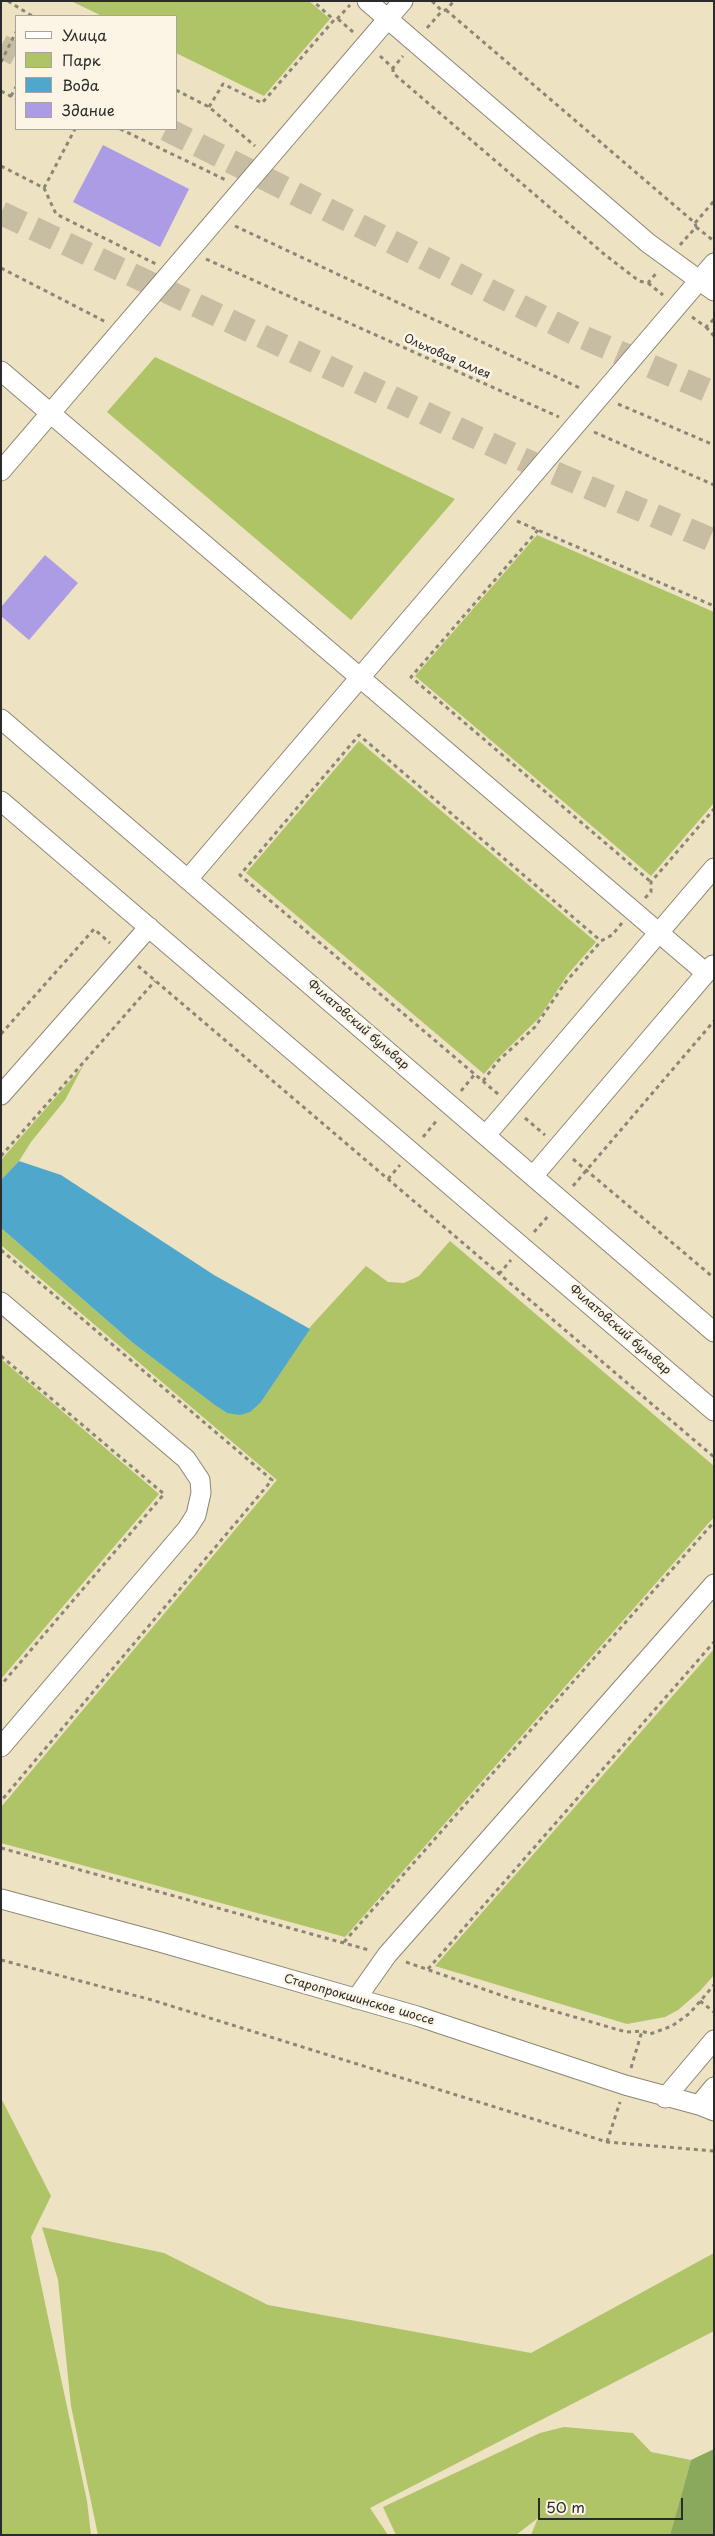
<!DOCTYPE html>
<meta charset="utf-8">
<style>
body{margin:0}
#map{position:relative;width:715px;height:2536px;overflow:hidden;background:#ede2c1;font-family:"Playpen Sans",sans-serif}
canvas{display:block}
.frame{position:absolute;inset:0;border:2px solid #2b2b2b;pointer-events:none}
.legend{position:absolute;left:15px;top:15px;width:162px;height:115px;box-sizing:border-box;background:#fcf5e5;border:1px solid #a8a49b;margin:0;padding:6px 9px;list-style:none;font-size:15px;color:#2b2b2b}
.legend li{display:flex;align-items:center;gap:10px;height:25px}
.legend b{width:25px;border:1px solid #a8a49b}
.scale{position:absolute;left:538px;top:2498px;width:145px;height:22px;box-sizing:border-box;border:2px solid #2b2b2b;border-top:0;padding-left:6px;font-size:15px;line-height:18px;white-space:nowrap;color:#2b2b2b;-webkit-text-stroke:4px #fcf5e5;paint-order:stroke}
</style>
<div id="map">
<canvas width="715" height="2536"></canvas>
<div class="frame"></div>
<ul class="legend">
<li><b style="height:6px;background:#fff"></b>Улица</li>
<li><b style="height:14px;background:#afc367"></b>Парк</li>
<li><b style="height:14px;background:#4fa7cc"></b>Вода</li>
<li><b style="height:14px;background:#ac9ce6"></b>Здание</li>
</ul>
<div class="scale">50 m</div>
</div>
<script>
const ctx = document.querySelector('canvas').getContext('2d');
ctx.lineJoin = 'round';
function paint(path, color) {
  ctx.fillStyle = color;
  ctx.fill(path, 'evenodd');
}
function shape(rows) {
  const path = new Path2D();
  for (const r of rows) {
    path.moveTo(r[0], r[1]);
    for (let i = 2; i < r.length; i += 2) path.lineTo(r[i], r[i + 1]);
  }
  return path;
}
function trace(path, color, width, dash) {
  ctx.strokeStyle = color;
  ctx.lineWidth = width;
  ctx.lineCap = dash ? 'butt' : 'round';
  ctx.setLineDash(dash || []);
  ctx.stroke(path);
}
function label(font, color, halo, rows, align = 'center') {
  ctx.font = font + ' "Playpen Sans",sans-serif';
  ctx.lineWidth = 5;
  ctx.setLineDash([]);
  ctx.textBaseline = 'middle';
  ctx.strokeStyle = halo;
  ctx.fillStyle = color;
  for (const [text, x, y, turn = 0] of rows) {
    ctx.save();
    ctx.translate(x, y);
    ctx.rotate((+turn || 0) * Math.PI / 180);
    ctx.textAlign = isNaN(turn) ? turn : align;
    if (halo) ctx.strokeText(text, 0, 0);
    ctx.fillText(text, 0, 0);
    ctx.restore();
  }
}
const green = shape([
 [71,1,309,1,330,19,264,96,176,53,176,16,102,16],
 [155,357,455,499,351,620,107,412],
 [537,535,714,612,714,803,651,876,415,676],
 [359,741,596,942,568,974,539,1018,497,1059,484,1074,246,873],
 [83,1066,65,1100,31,1142,19,1161,1,1180,1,1160],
 [1,1228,133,1343,227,1413,261,1402,311,1326,366,1266,388,1282,404,1283,419,1276,450,1241,714,1466,714,1517,345,1937,1,1843,1,1807,277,1480,1,1245],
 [1,1359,159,1494,1,1679],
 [714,1649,714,1975,700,1991,678,2010,665,2017,627,2024,435,1966],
 [1,2098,51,2196,31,2237,87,2501,91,2535,1,2535],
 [42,2227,164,2253,268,2305,531,2353,714,2253,714,2331,370,2508,388,2535,98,2535,71,2406,58,2280],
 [564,2427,633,2433,651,2452,691,2460,670,2535,531,2535,538,2518,516,2535,396,2535,383,2507,540,2433]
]);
const forest = shape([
 [714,2449,714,2535,670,2535,691,2460]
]);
const water = shape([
 [19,1161,61,1175,214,1275,310,1329,261,1402,250,1412,240,1415,227,1413,215,1405,133,1343,1,1228,1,1180]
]);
const building = shape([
 [103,145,189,189,160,247,73,202],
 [45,555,78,583,29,640,1,616,1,607]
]);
const majorTunnel = shape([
 [1,46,16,54],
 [166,129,580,336,714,393],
 [1,213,522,459,714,541]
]);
const path = shape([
 [8,1,32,16],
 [432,1,442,11,446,10,454,1],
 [446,10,695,223,696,227,680,245],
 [337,19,350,5],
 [338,19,353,32],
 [427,28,442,11],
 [380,56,393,68,403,56],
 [1,62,16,32],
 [393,68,393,73,604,254,639,281,648,283,658,271],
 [176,90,209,107,255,146],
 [1,91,16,99],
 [11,96,16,87],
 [209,107,223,84,262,103,334,20,313,1],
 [120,129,226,180],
 [1,166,44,188,56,214,156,264],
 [44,188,75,129],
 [695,223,714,201],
 [235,226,582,389],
 [696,227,714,241],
 [206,259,559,417],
 [1,268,106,322],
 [648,283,663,295],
 [692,317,706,327,714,319],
 [706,327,714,336],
 [618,404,714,445],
 [594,432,714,485],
 [517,521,714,606],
 [538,530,411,677,651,882],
 [645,898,651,892,651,882,714,809],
 [138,966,714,1457],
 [1,1034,94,929,110,943],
 [483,1081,498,1061,535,1027,565,983,601,941,612,935,622,923],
 [461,1091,475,1074],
 [498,1094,240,875,359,735,601,941],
 [525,1118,545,1135],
 [423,1137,438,1119],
 [1,1156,155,981],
 [573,1159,714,1278],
 [388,1179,400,1165],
 [573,1186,714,1021],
 [534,1232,550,1214],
 [1,1250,272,1480,1,1801],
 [499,1274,511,1260],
 [1,1356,164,1494,1,1685],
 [1,1848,369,1950],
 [344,1942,714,1522],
 [1,1960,152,2000,607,2142,714,2151],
 [406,1962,509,1998,626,2032,642,2031,650,2034,672,2026,690,2013,714,1985],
 [428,1969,714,1642],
 [700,2001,714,2012],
 [631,2068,642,2031],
 [607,2142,620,2102]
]);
const minor = shape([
 [367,1,648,243,714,291],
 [1,371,706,973],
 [1,471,403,1],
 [1,719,714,1332],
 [1,801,714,1411],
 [188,879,714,263],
 [1,1095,149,927],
 [486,1135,714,868],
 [534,1175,713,965],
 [1,1302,186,1459,200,1480,201,1493,196,1515,187,1529,1,1747],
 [1,1899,160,1942,417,2016,625,2085,699,2105,714,2111],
 [356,1999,387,1955,714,1584],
 [665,2098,714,2040],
 [699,2105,714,2087]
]);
const streetNames = [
 ["Ольховая аллея",447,357,24],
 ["Филатовский бульвар",358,1025,41],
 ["Филатовский бульвар",620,1330,41],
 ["Старопрокшинское шоссе",359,2000,16]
];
paint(green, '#afc367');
paint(forest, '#8ba95c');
paint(water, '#4fa7cc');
paint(building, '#ac9ce6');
trace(majorTunnel, '#c6bda3', 24, [24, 12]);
trace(minor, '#8c8676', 21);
trace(path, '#8c8676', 3, [4, 4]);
trace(minor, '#fff', 19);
label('12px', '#2b2b2b', '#fcf5e5', streetNames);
</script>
